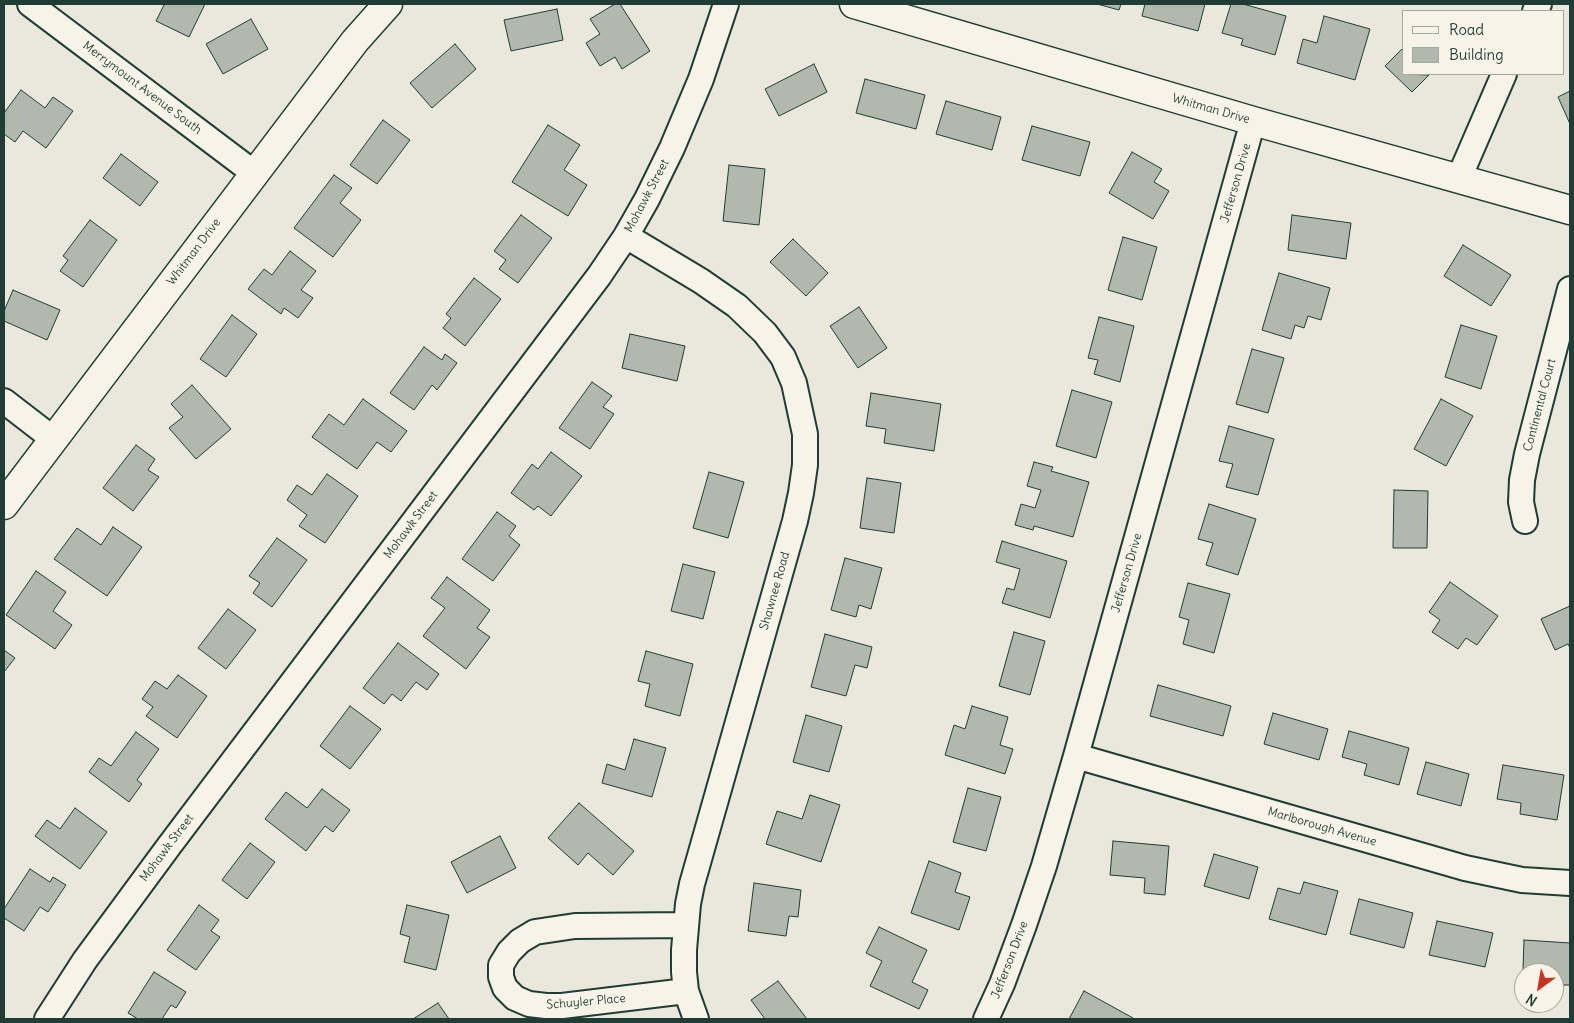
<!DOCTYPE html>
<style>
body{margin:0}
#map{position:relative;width:1574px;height:1023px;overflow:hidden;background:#eae8dd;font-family:Delius,sans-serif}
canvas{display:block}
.frame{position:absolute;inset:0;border:5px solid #1f3d34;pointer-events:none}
.legend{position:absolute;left:1402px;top:10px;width:162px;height:65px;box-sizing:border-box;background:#f7f3e8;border:1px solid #a1aaa0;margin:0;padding:6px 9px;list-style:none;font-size:15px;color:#1f3d34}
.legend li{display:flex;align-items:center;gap:10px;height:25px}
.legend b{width:25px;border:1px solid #a1aaa0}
.north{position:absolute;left:1514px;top:963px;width:50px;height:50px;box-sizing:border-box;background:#f7f3e8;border:1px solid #a1aaa0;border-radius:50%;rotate:212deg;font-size:14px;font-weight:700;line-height:20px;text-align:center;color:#1f3d34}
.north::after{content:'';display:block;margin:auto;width:18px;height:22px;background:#c8321e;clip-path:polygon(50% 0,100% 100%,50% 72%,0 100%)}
</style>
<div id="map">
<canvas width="1574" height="1023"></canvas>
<div class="frame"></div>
<ul class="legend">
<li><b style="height:6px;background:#f7f3e8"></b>Road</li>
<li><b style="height:14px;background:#b2b8ae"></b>Building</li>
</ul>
<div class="north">N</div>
</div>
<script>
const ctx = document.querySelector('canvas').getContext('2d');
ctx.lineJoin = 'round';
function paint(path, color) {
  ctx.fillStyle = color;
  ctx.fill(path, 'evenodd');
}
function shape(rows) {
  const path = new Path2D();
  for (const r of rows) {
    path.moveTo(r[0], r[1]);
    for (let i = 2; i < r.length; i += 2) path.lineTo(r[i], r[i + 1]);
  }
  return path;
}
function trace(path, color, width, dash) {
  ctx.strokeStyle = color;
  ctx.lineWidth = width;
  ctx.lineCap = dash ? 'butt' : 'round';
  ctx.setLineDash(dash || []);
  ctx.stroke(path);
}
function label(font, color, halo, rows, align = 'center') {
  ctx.font = font + ' Delius,sans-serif';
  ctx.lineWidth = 4;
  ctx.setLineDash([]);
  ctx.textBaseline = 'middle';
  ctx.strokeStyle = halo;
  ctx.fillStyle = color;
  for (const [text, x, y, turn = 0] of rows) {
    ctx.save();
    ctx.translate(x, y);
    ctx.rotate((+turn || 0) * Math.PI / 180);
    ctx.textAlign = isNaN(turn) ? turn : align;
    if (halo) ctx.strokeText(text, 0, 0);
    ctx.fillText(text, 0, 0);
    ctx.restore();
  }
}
const building = shape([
 [162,4,205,4,189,37,156,21,164,5,162,4],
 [615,4,620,4,650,51,622,69,615,57,600,66,586,43,600,34,590,19,615,4],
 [1097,4,1121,4,1119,10,1097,4],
 [1145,4,1205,4,1198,31,1142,16,1145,4],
 [1231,4,1243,4,1286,16,1275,55,1241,45,1243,39,1222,33,1231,4],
 [557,9,563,40,511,51,504,20,557,9],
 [1324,16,1370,29,1355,80,1297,63,1303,39,1317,43,1324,16],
 [251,19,268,49,223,74,206,44,251,19],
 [455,44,476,69,432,108,410,83,455,44],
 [1403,48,1403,74,1429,75,1412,92,1385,66,1403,48],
 [814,64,827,92,779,116,765,89,814,64],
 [865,79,925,95,916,129,856,113,865,79],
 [21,90,45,108,53,97,73,111,46,148,23,131,15,142,4,134,4,113,21,90],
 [1570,91,1570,124,1558,97,1570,91],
 [946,101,1001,117,992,150,936,134,946,101],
 [383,120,410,140,377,184,350,165,383,120],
 [548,125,580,145,564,170,587,185,568,216,512,182,548,125],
 [1032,126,1090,142,1080,176,1022,160,1032,126],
 [1132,152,1162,169,1154,182,1169,191,1153,219,1109,193,1132,152],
 [121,154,158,182,140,206,103,178,121,154],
 [729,165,765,169,759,225,723,221,729,165],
 [334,175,352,188,340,203,361,220,333,257,294,228,334,175],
 [521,215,552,238,518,283,499,269,506,260,494,251,521,215],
 [1292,215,1351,223,1346,259,1288,250,1292,215],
 [90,220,117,240,83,287,60,271,68,260,63,256,90,220],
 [1123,237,1157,247,1142,300,1108,290,1123,237],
 [793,239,828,273,806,296,770,262,793,239],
 [1463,245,1511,275,1491,306,1444,276,1463,245],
 [290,251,316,271,301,290,313,298,298,318,284,308,281,314,248,289,264,269,272,275,290,251],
 [1279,273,1330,288,1321,320,1308,316,1304,328,1295,325,1291,339,1262,330,1279,273],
 [474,278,501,299,465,346,443,328,451,318,446,314,474,278],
 [13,290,60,310,47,340,4,321,4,311,13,290],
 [859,307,887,348,858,368,830,326,859,307],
 [232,315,257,334,226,377,200,359,232,315],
 [1099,317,1134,326,1120,382,1094,374,1098,360,1088,358,1099,317],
 [1461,325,1497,336,1481,389,1445,377,1461,325],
 [630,334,685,346,677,381,622,368,630,334],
 [424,347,442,360,445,354,457,363,437,390,432,385,414,410,390,393,424,347],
 [1252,349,1284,358,1268,413,1236,404,1252,349],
 [592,382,612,396,603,407,614,414,590,449,559,428,592,382],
 [192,385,231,429,196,459,169,428,183,417,171,404,192,385],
 [1072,390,1112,402,1096,458,1056,446,1072,390],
 [871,393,941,404,934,451,884,443,886,429,866,426,871,393],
 [363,399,407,431,391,452,377,442,357,469,312,437,329,414,344,425,363,399],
 [1441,399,1473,416,1446,466,1414,449,1441,399],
 [1229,426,1274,439,1258,495,1226,487,1233,464,1219,461,1229,426],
 [136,445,155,459,148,470,159,477,133,511,103,488,136,445],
 [551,452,582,476,551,516,538,506,534,510,511,493,532,464,538,469,551,452],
 [1034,462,1053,467,1051,471,1089,482,1073,537,1034,526,1033,530,1015,525,1021,504,1035,508,1041,490,1027,486,1034,462],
 [709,472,744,482,728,538,693,528,709,472],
 [327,474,358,496,325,543,299,526,307,515,287,500,297,485,312,495,327,474],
 [867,478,901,483,894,533,860,528,867,478],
 [1394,490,1428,491,1427,548,1393,548,1394,490],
 [1209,504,1256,519,1238,575,1206,565,1213,543,1198,539,1209,504],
 [497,512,516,526,509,536,520,545,493,581,462,559,497,512],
 [113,527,142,547,107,596,54,559,77,528,101,545,113,527],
 [277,538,307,560,272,607,253,593,260,583,249,576,277,538],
 [1002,541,1067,561,1050,618,1002,603,1007,588,1014,590,1020,569,996,562,1002,541],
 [845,558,882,568,871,609,859,605,856,617,831,610,845,558],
 [683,564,715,572,703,619,671,611,683,564],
 [36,571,66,592,53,611,72,625,55,649,6,615,36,571],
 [447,577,490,610,477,628,490,637,466,669,423,636,445,608,431,598,447,577],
 [1450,582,1498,616,1477,645,1466,638,1458,649,1432,632,1440,620,1429,612,1450,582],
 [1188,583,1230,594,1214,653,1183,644,1189,620,1179,617,1188,583],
 [1570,606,1570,648,1568,644,1555,650,1541,619,1570,606],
 [228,609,256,630,226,669,198,648,228,609],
 [1014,632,1045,641,1030,695,999,686,1014,632],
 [825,634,872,647,867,668,855,665,846,696,811,687,825,634],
 [398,643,439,674,427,690,416,682,401,701,392,694,384,704,363,688,398,643],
 [4,650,15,658,4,672,4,650],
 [646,651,693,664,680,716,645,706,650,684,638,681,646,651],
 [178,675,207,696,177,738,146,716,153,707,142,699,155,681,167,689,178,675],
 [1158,685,1231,706,1223,736,1150,716,1158,685],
 [350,706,381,729,350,769,320,746,350,706],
 [972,706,1008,717,1000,745,1013,749,1005,774,945,755,954,725,965,729,972,706],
 [1273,713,1328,729,1319,760,1264,744,1273,713],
 [806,715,842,726,829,772,793,762,806,715],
 [1349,731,1409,748,1399,785,1364,775,1367,764,1342,757,1349,731],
 [136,732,159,749,137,780,142,784,129,802,89,772,99,758,111,766,136,732],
 [634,739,666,748,652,797,602,783,607,764,625,770,634,739],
 [1426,762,1469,774,1461,806,1417,794,1426,762],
 [1503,765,1564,775,1557,820,1520,814,1521,803,1497,799,1503,765],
 [968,788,1001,797,986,851,953,842,968,788],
 [322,789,350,810,333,832,325,826,306,851,265,819,286,792,307,808,322,789],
 [810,795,840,805,821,862,766,844,777,811,802,819,810,795],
 [579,803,634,851,613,875,588,853,578,865,548,838,579,803],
 [75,808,107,832,80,869,35,836,47,820,60,829,75,808],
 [500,836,516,868,467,893,451,862,500,836],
 [1113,841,1169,846,1165,895,1144,893,1145,878,1110,875,1113,841],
 [250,843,275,862,247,899,222,880,250,843],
 [1214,854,1258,867,1249,899,1204,886,1214,854],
 [929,861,961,873,955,892,970,897,959,930,911,913,929,861],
 [30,869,50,882,53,877,66,885,48,912,40,907,24,931,4,918,4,909,30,869],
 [1304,882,1338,891,1326,935,1269,919,1278,888,1300,894,1304,882],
 [754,883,801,890,798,917,789,916,786,936,748,931,754,883],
 [1359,899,1413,913,1404,948,1350,934,1359,899],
 [199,905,219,920,211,931,220,937,196,970,167,950,199,905],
 [407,905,449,915,436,970,404,962,410,937,400,934,407,905],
 [1437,921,1493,933,1485,967,1429,955,1437,921],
 [879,927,927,950,912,982,928,990,919,1009,870,986,882,961,866,953,879,927],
 [1524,940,1570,943,1570,985,1554,985,1554,973,1537,973,1537,971,1523,970,1524,940],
 [154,972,186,992,176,1008,171,1005,162,1019,138,1019,128,1013,154,972],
 [778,981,807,1019,765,1019,751,1000,778,981],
 [1084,991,1133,1018,1132,1019,1069,1019,1084,991],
 [438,1003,449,1019,413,1019,438,1003]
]);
const minor = shape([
 [30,4,254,173],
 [1535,11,1539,4],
 [1459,178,1504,74],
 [626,236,701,281,737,306,765,333,783,357,794,383,805,434,805,465,801,493,795,521,692,884,688,904,684,950,684,972,686,991,696,1019],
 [4,401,52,438],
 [1525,521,1521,502,1522,480,1527,454,1570,289],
 [1076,756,1465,868,1522,880,1570,883],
 [686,925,575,926,535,932,520,941,509,952,501,965,501,977,505,988,515,998,529,1004,546,1006,562,1006,686,991],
 [47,1019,85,960,169,846,599,276,626,236,647,199,672,148,701,79,726,4],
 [986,1019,1002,984,1024,925,1044,866,1076,756,1253,121]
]);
const tertiary = shape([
 [854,4,1253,121,1570,210],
 [4,505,355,41,388,4]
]);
const streetNames = [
 ["Merrymount Avenue South",142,88,37],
 ["Whitman Drive",1211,109,16],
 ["Jefferson Drive",1236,183,-74],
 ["Mohawk Street",647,196,-62],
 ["Whitman Drive",194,252,-53],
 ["Continental Court",1540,405,-75],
 ["Mohawk Street",411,525,-53],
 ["Jefferson Drive",1127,573,-74],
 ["Shawnee Road",775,591,-74],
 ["Marlborough Avenue",1322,827,16],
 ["Mohawk Street",167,848,-53],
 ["Jefferson Drive",1010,960,-69],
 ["Schuyler Place",586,1002,-5]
];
paint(building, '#b2b8ae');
trace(building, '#1f3d34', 1);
trace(minor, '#1f3d34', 28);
trace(tertiary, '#1f3d34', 31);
trace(minor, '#f7f3e8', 24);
trace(tertiary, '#f7f3e8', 28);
label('12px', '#1f3d34', '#f7f3e8', streetNames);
</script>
